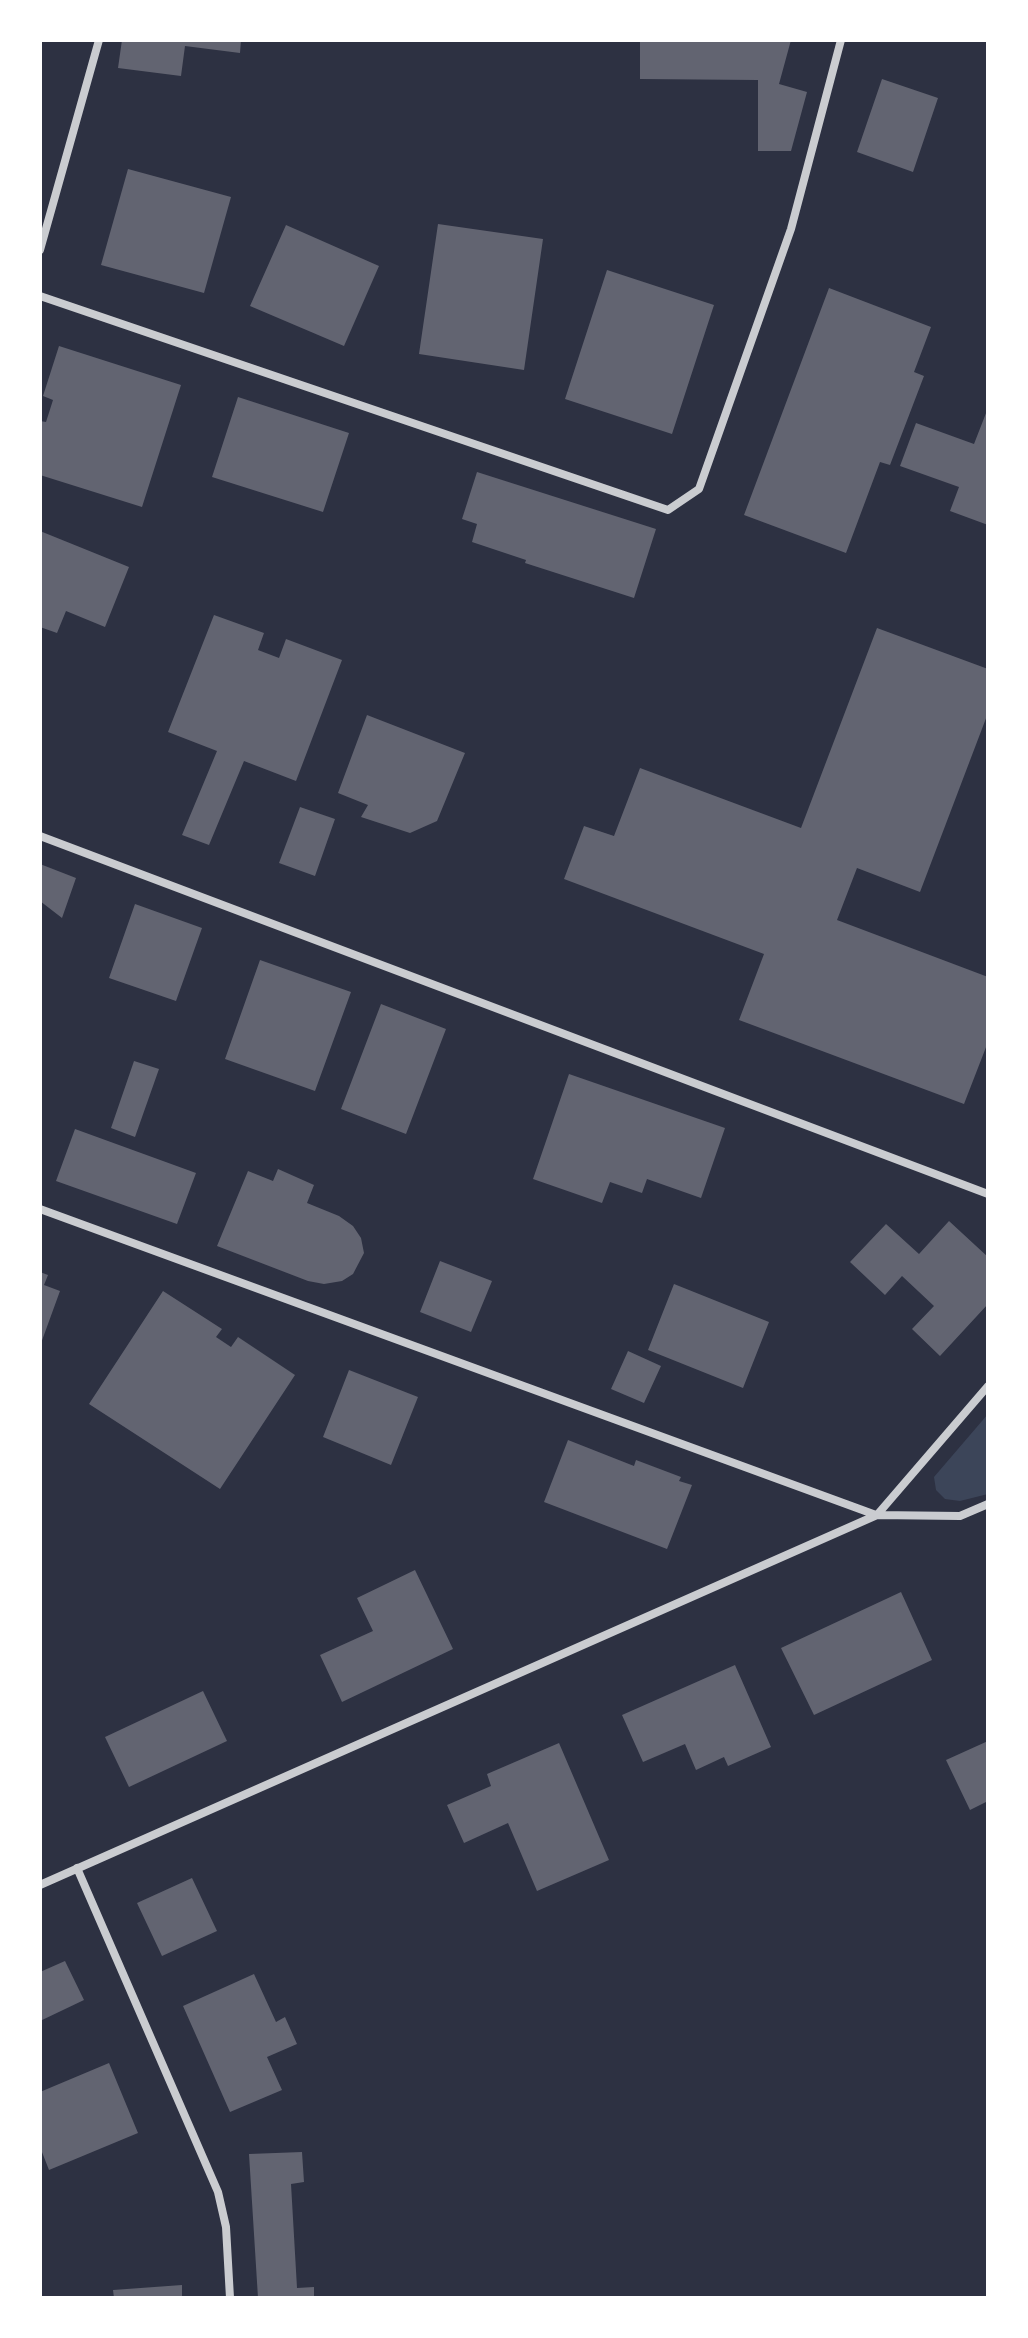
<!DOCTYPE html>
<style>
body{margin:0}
#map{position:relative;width:1028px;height:2338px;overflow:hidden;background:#2d3142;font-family:Manrope,sans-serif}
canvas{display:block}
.frame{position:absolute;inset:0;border:42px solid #fff;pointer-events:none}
</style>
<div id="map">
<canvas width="1028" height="2338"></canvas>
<div class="frame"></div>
</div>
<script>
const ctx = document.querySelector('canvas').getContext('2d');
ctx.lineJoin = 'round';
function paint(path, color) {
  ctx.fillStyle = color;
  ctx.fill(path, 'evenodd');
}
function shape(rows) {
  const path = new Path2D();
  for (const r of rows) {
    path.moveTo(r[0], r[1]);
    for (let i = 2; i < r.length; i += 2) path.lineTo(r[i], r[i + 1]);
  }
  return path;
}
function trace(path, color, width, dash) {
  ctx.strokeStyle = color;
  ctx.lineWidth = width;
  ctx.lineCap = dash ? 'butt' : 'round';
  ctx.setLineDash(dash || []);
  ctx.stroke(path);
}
const green = shape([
 [988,1414,988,1494,960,1501,945,1499,936,1490,934,1477]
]);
const building = shape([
 [122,40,241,40,240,53,185,46,181,76,118,68],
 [640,40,791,40,779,84,807,92,791,151,758,151,758,80,640,79],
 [882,79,938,98,913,172,857,152],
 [128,169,231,197,204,293,101,265],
 [438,224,543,239,524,370,419,354],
 [286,225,379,266,344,346,250,306],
 [607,270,714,305,672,434,565,399],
 [829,288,931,327,914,372,924,376,890,465,880,462,846,553,744,515],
 [59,346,181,385,142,507,40,475,40,421,46,422,53,400,43,396],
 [238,397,349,433,323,512,212,477],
 [988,408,988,525,950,511,959,487,900,466,916,423,974,444],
 [477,472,656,529,634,598,525,563,526,560,472,542,477,524,462,519],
 [40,531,129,567,105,627,66,611,57,633,40,627],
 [214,615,264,633,258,650,279,658,286,639,342,660,296,781,244,761,209,845,182,835,217,751,168,732],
 [877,628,988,669,988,713,920,892,857,868,837,920,988,977,988,1042,964,1104,739,1020,764,954,564,879,584,826,614,836,640,768,801,828],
 [367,715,465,753,437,821,410,833,361,817,368,805,338,793],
 [300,807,335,819,315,876,279,863],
 [40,864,76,878,62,918,40,901],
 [135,904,202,928,176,1001,109,978],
 [260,960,351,992,315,1091,225,1059],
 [381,1004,446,1029,406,1134,341,1109],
 [134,1061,159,1069,135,1137,111,1128],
 [569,1074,725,1128,701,1198,647,1179,642,1193,610,1182,602,1203,533,1179],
 [75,1129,196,1173,177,1224,56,1181],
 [278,1169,314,1185,307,1203,339,1216,353,1226,361,1238,364,1253,353,1274,342,1281,324,1284,308,1281,217,1246,248,1171,273,1181],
 [949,1221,988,1257,988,1304,940,1356,912,1329,934,1306,902,1276,885,1295,850,1262,886,1224,919,1254],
 [440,1261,492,1281,471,1332,420,1312],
 [40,1272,48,1275,44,1285,60,1291,40,1346],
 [674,1284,769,1322,743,1388,648,1350],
 [163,1291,222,1329,216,1337,231,1347,238,1337,295,1375,220,1489,89,1404],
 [628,1351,661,1366,644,1403,611,1389],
 [349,1370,418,1397,391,1465,323,1437],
 [568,1440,634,1466,636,1460,681,1477,679,1481,692,1485,667,1549,544,1502],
 [415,1570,453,1649,342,1702,320,1655,373,1631,357,1598],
 [901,1592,932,1660,814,1715,781,1648],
 [735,1665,771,1747,728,1766,724,1757,696,1770,685,1744,643,1762,622,1715],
 [203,1691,227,1741,129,1787,105,1737],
 [988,1741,988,1801,970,1810,946,1760],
 [559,1743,609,1860,537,1891,508,1823,464,1843,447,1805,491,1786,487,1774],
 [192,1878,217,1931,162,1956,137,1903],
 [65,1961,84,2000,40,2021,40,1972],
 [254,1974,276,2022,285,2017,297,2044,267,2057,282,2090,230,2112,183,2006],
 [109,2063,138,2133,49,2170,40,2147,40,2092],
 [302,2152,304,2182,291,2184,297,2288,314,2287,314,2298,258,2298,249,2154],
 [182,2285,182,2298,114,2298,113,2290]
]);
const minor = shape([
 [40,250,99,40],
 [40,296,668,510,699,489,791,229,841,40],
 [40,836,988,1194],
 [40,1209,876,1515],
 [877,1515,988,1386],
 [77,1868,218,2192,226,2227,230,2298],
 [40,1885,877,1515,960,1516,988,1504]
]);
paint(green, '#3c4559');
paint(building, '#626471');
trace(minor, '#caccd0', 8);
</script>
